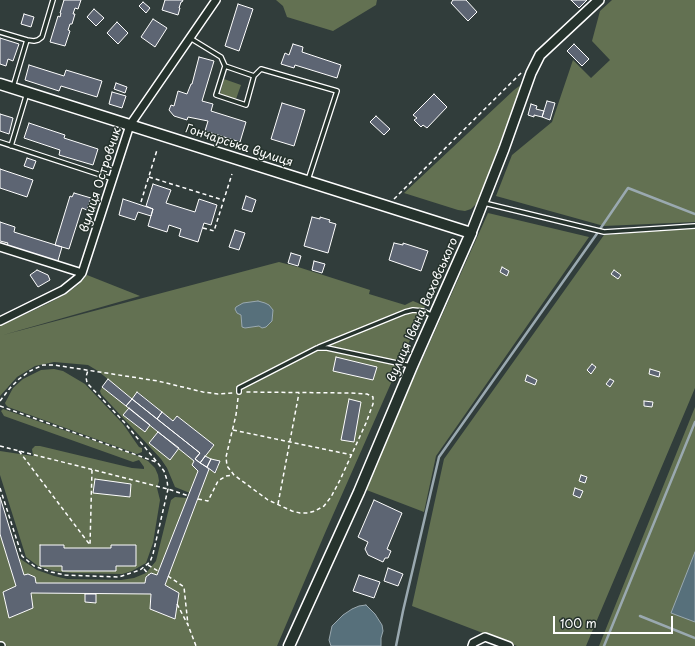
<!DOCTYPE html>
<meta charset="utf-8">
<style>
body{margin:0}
#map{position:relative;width:695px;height:646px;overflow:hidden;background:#313d3b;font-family:"Playpen Sans",sans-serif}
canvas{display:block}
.scale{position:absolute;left:553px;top:616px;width:120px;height:18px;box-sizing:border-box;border:2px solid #fff;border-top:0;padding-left:5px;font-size:12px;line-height:14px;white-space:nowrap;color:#fff;-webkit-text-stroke:3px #26332d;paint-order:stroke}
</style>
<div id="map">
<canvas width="695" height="646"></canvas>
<div class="scale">100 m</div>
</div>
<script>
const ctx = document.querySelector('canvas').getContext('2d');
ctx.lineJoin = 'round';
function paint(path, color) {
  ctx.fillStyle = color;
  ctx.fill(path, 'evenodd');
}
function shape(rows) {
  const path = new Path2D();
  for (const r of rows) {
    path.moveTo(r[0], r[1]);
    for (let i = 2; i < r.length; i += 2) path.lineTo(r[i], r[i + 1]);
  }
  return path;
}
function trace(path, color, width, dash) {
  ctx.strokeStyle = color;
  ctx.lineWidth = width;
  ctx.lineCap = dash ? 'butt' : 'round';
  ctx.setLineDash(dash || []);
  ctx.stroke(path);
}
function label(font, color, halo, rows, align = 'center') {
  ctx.font = font + ' "Playpen Sans",sans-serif';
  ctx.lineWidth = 3;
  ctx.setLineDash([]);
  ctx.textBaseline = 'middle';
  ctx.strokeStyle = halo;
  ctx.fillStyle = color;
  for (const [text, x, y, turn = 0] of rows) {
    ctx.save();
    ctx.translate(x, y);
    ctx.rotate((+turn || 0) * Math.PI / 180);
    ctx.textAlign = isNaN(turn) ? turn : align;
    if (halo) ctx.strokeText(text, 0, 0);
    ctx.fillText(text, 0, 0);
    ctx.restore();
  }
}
const green = shape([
 [276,0,377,0,376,5,333,31,287,17,283,6],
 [612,0,695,0,695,222,604,226,496,196,512,155,552,122,573,60,591,78,610,60,592,41,600,11],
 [224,79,241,85,236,99,220,94],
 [522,84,478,202,471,209,465,211,458,210,404,193,514,90],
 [488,213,589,237,436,456,424,512,364,489],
 [695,228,695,388,586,646,517,646,412,606,444,459,604,235],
 [279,262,298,267,370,290,369,294,405,305,413,301,425,306,325,533,277,646,7,646,0,643,0,534,16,586,3,592,9,618,33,608,31,593,151,594,150,609,175,619,179,593,165,585,209,469,216,473,220,461,211,459,205,456,214,445,177,416,173,421,138,392,132,399,98,371,88,365,54,362,35,366,17,377,0,396,0,326,47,304,66,294,78,285,87,275,140,296,3,335],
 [54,369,63,371,85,384,123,424,139,447,142,448,142,452,137,454,8,407,6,405,5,403,13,388,23,379,41,370],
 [102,387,129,408,123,415,145,432,150,425,158,432,149,443,170,459,179,448,194,461,192,465,198,471,190,493,175,487,167,468,161,459,101,394,100,391],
 [695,407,695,646,599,646],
 [3,409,138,456,148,461,155,468,158,475,159,481,157,488,160,500,153,543,146,563,132,571,122,574,72,573,54,571,38,566,26,557,0,475,0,451,33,456,32,449,35,446,40,446,132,468,144,469,144,467,139,460,133,462,4,416,1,411],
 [40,545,64,545,64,548,111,548,112,545,135,545,136,566,116,566,115,571,62,571,62,566,40,566],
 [175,497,188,498,157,575,151,573,146,577,145,583,36,583,34,577,28,574,24,575,19,558,37,570,54,576,67,579,121,580,134,578,146,573,156,561,171,500]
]);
const water = shape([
 [258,301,265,303,269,305,273,310,272,321,266,327,262,328,259,326,245,328,242,327,241,315,237,313,235,309,236,307,243,303,258,301],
 [695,552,695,622,671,613,695,552],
 [366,605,375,614,382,625,383,631,381,638,381,646,331,646,329,640,332,626,343,615,352,609,359,606,366,605]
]);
const stream = shape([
 [640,616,695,638],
 [396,646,403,611,439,457,596,235,628,188,695,214],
 [604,646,695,422]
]);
const building = shape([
 [64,0,81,0,78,9,75,8,73,14,75,14,72,24,70,24,68,30,70,31,65,46,50,42,58,16,60,17,61,13,60,13,64,0],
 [165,0,183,0,182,2,181,2,179,8,180,8,178,15,162,10,165,0],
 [453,0,466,0,477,12,468,21,451,3,453,0],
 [571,0,587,0,579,8,571,0],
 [143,2,150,8,146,13,139,6,143,2],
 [238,4,253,9,239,51,225,46,238,4],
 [94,9,104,18,96,26,87,17,94,9],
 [24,14,34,17,31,27,21,24,24,14],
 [153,19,167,28,155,47,141,37,153,19],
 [117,22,128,33,118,44,107,33,117,22],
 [0,38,19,44,13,61,8,59,6,66,0,64,0,38],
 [293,44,303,47,302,52,341,65,337,78,295,65,294,68,281,64,285,53,289,55,293,44],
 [574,44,589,59,582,66,567,51,574,44],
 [199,57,214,61,202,101,213,104,211,111,246,122,240,142,205,131,208,121,188,117,187,120,174,116,169,110,171,105,174,106,178,91,187,94,191,84,192,84,199,57],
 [29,65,64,76,66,70,102,81,97,97,61,86,59,91,25,80,29,65],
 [116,83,127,87,125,93,114,89,116,83],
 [112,92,126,96,122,108,109,104,112,92],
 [434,94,447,107,427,128,423,125,421,127,414,120,417,118,413,115,434,94],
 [547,101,555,103,550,120,542,117,547,101],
 [282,103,305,110,294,146,271,139,282,103],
 [531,104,537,106,536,109,544,111,542,117,534,115,534,117,528,115,531,104],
 [0,114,13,118,9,134,0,131,0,114],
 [376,116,390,129,384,135,370,122,376,116],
 [29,123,65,135,64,138,98,149,93,165,59,155,60,150,24,138,29,123],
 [27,158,36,161,33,169,24,166,27,158],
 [0,169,33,180,27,197,0,188,0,169],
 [153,184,171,190,166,203,195,212,199,199,217,205,211,225,204,223,198,242,179,236,181,229,169,225,167,232,148,226,153,209,146,206,153,184],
 [74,193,91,198,87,210,82,208,69,249,55,245,70,196,72,197,74,193],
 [246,196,256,200,252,212,242,209,246,196],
 [123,199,153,209,151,216,138,212,135,220,119,215,123,199],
 [312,217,320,219,320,217,330,220,329,222,336,224,328,253,304,246,312,217],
 [0,222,15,227,14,232,62,247,57,264,6,247,8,243,0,241,0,222],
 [235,230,245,233,239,250,229,247,235,230],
 [394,243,403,245,403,243,428,251,421,271,389,260,394,243],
 [291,253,301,256,298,266,288,263,291,253],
 [314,261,325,264,322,273,312,270,314,261],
 [502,267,509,271,507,276,500,272,502,267],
 [37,270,48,275,50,280,38,287,30,275,37,270],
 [614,270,621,275,618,279,611,274,614,270],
 [336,357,377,367,373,380,333,371,336,357],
 [592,364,596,367,591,374,587,370,592,364],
 [650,369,660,372,659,377,649,374,650,369],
 [527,375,537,380,535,385,525,381,527,375],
 [108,379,132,399,126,406,102,387,108,379],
 [610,379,614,381,610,387,606,384,610,379],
 [137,392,162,412,157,419,132,399,137,392],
 [132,399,200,453,195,459,209,469,165,585,179,593,175,619,150,609,151,594,31,593,33,608,9,618,3,592,16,586,0,534,0,497,24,575,28,574,35,577,36,583,145,583,146,577,151,573,157,575,198,471,192,465,194,461,126,406,132,399],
 [349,399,361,402,354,442,341,440,349,399],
 [644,401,653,402,652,407,644,406,644,401],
 [129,408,150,425,145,432,123,415,129,408],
 [162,412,173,421,177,416,214,445,200,463,195,459,200,453,157,419,162,412],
 [158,432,179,448,170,460,149,443,158,432],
 [205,456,211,459,207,467,200,463,205,456],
 [211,459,220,461,215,473,207,467,211,459],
 [581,475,587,477,585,483,579,481,581,475],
 [95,479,131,484,130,497,93,493,95,479],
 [575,488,583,491,580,498,573,495,575,488],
 [374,500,402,513,387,549,391,551,388,558,385,558,383,562,368,555,365,549,368,542,358,537,374,500],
 [40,545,64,545,64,548,111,548,111,545,136,545,136,566,116,566,116,571,62,571,62,566,40,566,40,545],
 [388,568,403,574,398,586,384,581,388,568],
 [359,575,380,582,374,598,353,591,359,575],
 [85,594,96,594,96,603,85,602,85,594]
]);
const path = shape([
 [149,177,223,200],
 [394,199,522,72],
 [141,202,157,150],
 [203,228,214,231,232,174],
 [238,398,236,415,226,457,227,466,234,475,268,500,292,511,300,513,308,513,315,511,324,506,331,497,340,480,366,423,373,404,373,397,367,394,350,393,245,392],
 [0,401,10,388,19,379,30,371,43,365,54,365,158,381,203,392,218,394,233,393],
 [0,406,156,462],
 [233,430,352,455],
 [0,446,168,489,189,496],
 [19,451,90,545,92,470],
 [0,488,22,556,34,566,51,572,65,575,119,577,140,570,150,562,153,554,168,489,167,480,164,471,157,462,124,422,87,383,86,377,88,370],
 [198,499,208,501,218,481,226,476,233,475],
 [278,504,299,393],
 [148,565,158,571],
 [144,569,149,575],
 [168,576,184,587,188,625],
 [177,604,188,625,196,646]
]);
const service = shape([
 [0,32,27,40,34,41,38,40,42,37,53,0],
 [190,38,221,57,225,66,216,95,246,105,254,76,261,69,337,91,308,180],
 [225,66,254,76],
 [13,87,27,40],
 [0,142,113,179],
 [11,146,27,93],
 [484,203,604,232,695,226],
 [319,347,405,312,413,310,423,311,433,316],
 [239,392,239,388,317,348,327,348,411,366]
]);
const minor = shape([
 [0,247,82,273],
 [0,321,63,290,78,278,82,273,130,125,216,0],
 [0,646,1,646],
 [472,646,473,643,485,637,509,646]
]);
const tertiary = shape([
 [471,233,504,149,531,73,540,55,599,0]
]);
const secondary = shape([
 [0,84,471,233,412,366,359,492,289,646]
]);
const streetNames = [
 ["Гончарська вулиця",239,146,18],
 ["вулиця Островчик",101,180,-72],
 ["вулиця Івана Ваховського",423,310,-66]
];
paint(green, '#637152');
paint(water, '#57707b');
trace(water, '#9aa9b0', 1);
trace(stream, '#9aa9b0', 2.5);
paint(building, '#5d6573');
trace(building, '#fff', 1);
trace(service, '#fff', 6);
trace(minor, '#fff', 10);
trace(tertiary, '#fff', 12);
trace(secondary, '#fff', 13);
trace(path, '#fff', 1.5, [4, 3]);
trace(service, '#26332d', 3.5);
trace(minor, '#26332d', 7);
trace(tertiary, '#26332d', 9);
trace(secondary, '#26332d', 10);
label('12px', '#fff', '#26332d', streetNames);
</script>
